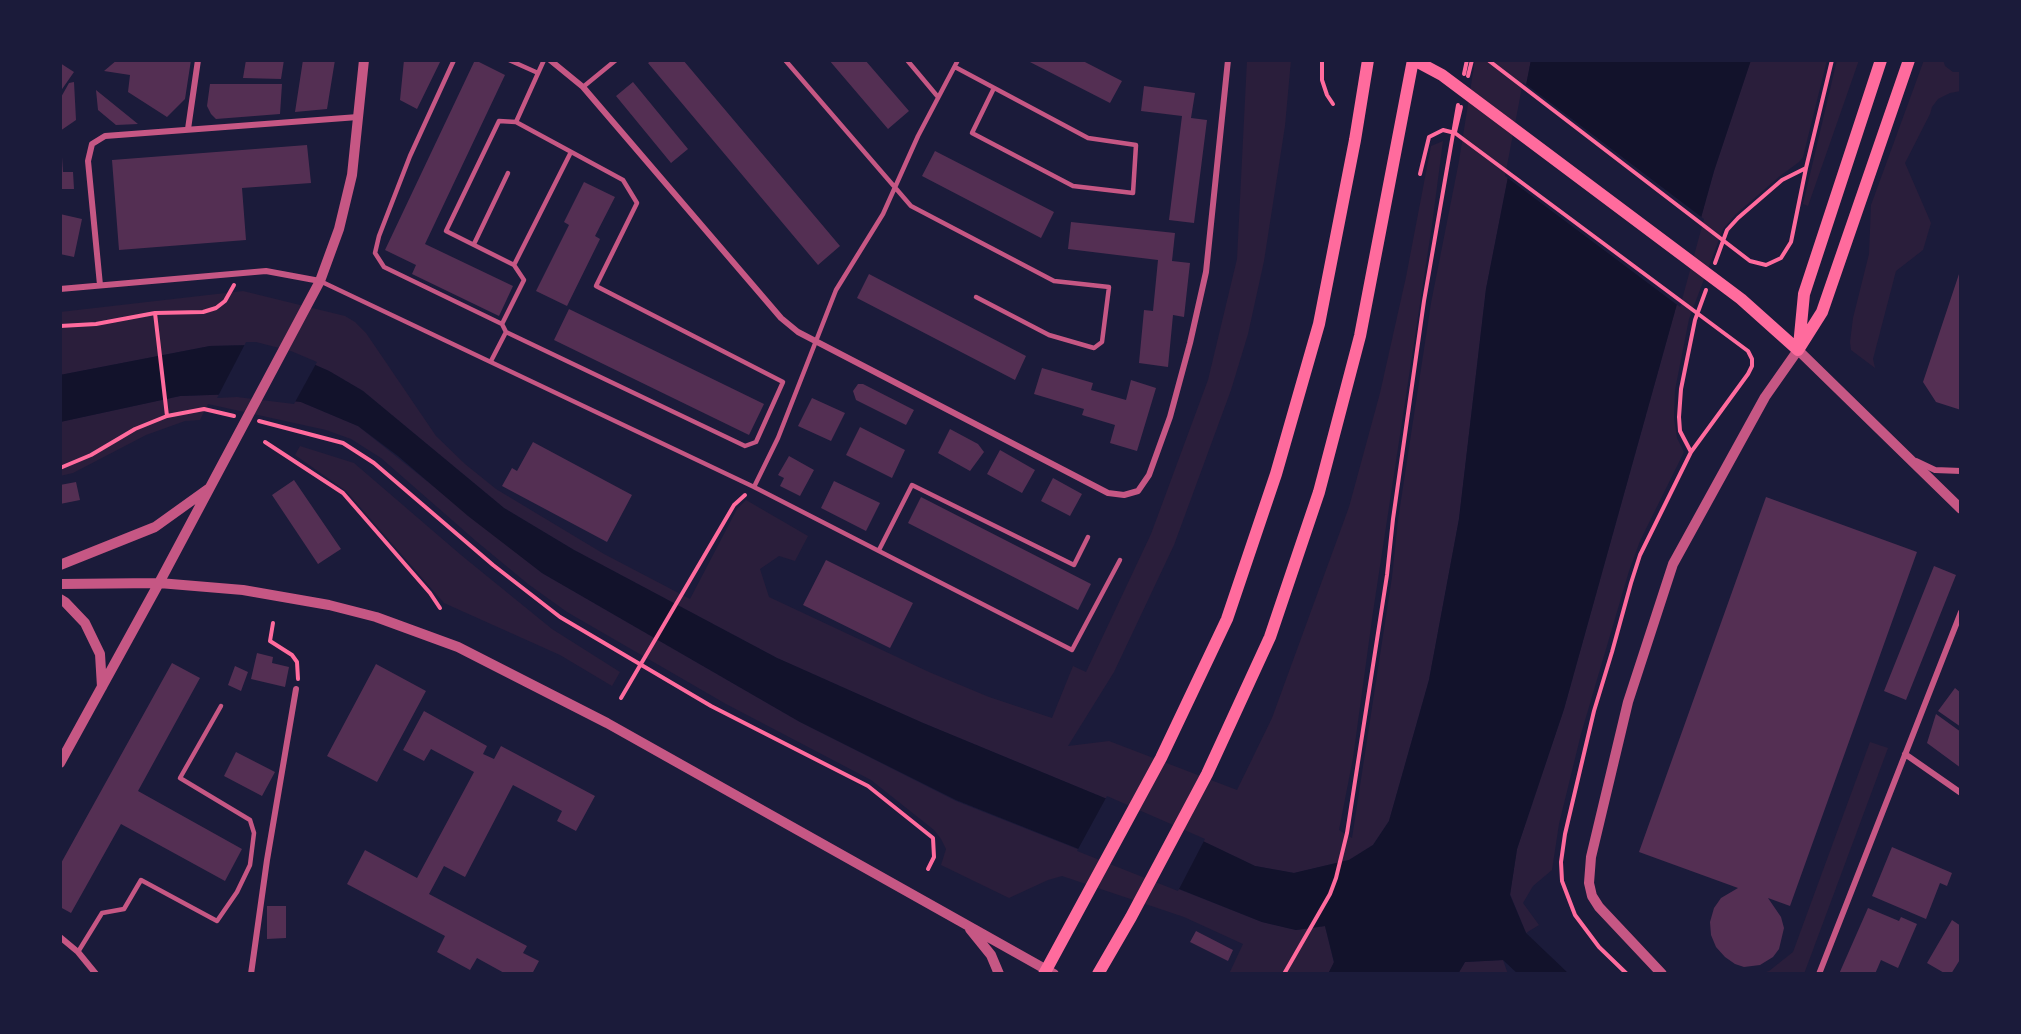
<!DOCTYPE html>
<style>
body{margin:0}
#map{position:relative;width:2021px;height:1034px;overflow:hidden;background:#1b1b3a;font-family:"Alegreya Sans",sans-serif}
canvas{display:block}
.frame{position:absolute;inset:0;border:62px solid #1b1b3a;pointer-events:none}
</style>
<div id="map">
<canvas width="2021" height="1034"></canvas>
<div class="frame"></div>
</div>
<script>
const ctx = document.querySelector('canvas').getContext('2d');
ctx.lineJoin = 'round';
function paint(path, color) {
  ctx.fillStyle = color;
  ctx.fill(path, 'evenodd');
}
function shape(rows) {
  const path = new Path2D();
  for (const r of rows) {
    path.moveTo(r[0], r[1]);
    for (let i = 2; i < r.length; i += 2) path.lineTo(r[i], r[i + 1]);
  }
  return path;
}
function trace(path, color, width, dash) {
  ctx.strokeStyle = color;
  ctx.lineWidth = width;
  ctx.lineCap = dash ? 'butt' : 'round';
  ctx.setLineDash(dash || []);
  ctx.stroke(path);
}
const green = shape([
 [1247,60,1291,60,1285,126,1264,261,1248,334,1231,390,1174,545,1114,672,1068,746,1109,741,1237,790,1272,718,1349,507,1380,393,1406,277,1431,146,1443,141,1432,225,1373,612,1353,758,1339,830,1352,838,1392,577,1398,520,1431,303,1459,161,1475,60,1531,60,1486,289,1459,519,1429,680,1389,821,1373,845,1349,860,1294,873,1255,866,1165,823,923,723,777,658,574,550,504,508,363,391,329,371,290,354,255,345,210,346,60,375,60,312,243,291,345,316,355,322,366,333,436,436,465,464,496,489,604,554,690,599,737,509,746,500,808,536,795,561,779,556,760,569,769,597,929,672,989,697,1052,718,1073,666,1086,672,1151,534,1208,380,1237,259],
 [1751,60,1827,60,1803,157,1799,162,1780,176,1736,214,1723,229,1689,319,1675,390,1674,418,1677,438,1684,452,1640,541,1629,571,1581,734,1559,824,1552,870,1533,886,1523,903,1539,925,1526,933,1510,894,1517,849,1564,709,1714,171],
 [1837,60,1859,60,1808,206,1803,204],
 [1924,60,1943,60,1945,66,1953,72,1961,72,1961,91,1950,93,1938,99,1932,107,1930,114,1905,163,1931,223,1923,250,1896,271,1873,359,1875,368,1851,350,1850,342,1853,318,1869,254,1871,205],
 [237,394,301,402,358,426,542,573,800,722,956,801,1262,922,1296,930,1325,926,1334,963,1328,974,1229,974,1243,944,1184,917,1062,876,1048,880,1009,898,941,865,946,849,941,839,934,830,871,780,726,704,567,612,528,584,476,541,381,458,351,439,326,430,208,404,200,420,185,421,146,435,73,473,60,476,60,422,180,396],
 [300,446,354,463,461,555,552,629,620,672,612,686,560,655,444,603,346,491,295,455],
 [1870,742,1888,748,1804,974,1760,974,1769,971,1793,952],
 [1503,960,1508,974,1458,974,1465,962]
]);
const water = shape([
 [1531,60,1751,60,1714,171,1564,709,1517,849,1510,895,1526,933,1569,974,1518,974,1503,960,1465,962,1458,974,1328,974,1334,962,1325,926,1296,930,1262,922,956,800,800,722,542,573,468,516,398,456,358,426,301,402,237,394,180,396,60,422,60,375,210,346,255,345,290,354,329,371,363,391,504,508,574,550,777,658,923,723,1165,823,1255,866,1294,873,1349,860,1373,845,1389,821,1429,680,1459,519,1486,289]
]);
const pier = shape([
 [1523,82,1704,219,1680,307,1505,176],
 [246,342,256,342,291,351,317,362,294,404,237,397,217,398],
 [1107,796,1205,839,1178,891,1077,851]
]);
const building = shape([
 [117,60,191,60,185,99,167,117,128,92,130,75,104,71],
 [246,60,284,60,281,79,243,78],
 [303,60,335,60,327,109,295,112],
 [404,60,441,60,417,109,400,100],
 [475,60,505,75,425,244,513,286,499,316,412,274,416,265,385,250],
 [652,60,683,60,840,246,818,265,648,63],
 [829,60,865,60,909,111,888,129],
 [1026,60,1081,60,1122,81,1110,103],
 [60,63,74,72,60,92],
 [74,82,76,120,60,131,60,99,69,83],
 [633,82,688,149,671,163,616,96],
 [210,84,282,84,280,114,216,119,211,114,207,106],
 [1144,86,1195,93,1191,118,1207,120,1194,223,1169,220,1182,116,1141,111],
 [96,90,138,124,116,125,98,110],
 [307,145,311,183,242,188,246,240,119,250,112,160],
 [935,151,1054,212,1041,238,922,176],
 [60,157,62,157,63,172,73,172,74,189,60,189],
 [584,182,615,197,595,236,600,239,567,306,536,291,569,225,564,222],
 [60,214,82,219,74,257,60,254],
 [1071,222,1175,233,1172,261,1190,263,1184,317,1173,315,1168,367,1139,363,1144,310,1153,311,1158,260,1068,249],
 [1961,268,1961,410,1936,402,1923,382],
 [869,274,1026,356,1015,380,857,298],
 [569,309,764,404,749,435,554,340],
 [1042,368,1093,383,1091,390,1126,400,1131,380,1156,388,1137,451,1110,443,1115,425,1082,415,1084,409,1034,394],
 [858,384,863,384,914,410,906,425,856,400,853,391],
 [812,398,845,413,831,441,798,426],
 [860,427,905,450,892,478,846,455],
 [950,429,978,444,984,452,970,471,938,453],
 [533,442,632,495,607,542,502,486,512,468,517,471],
 [1000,450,1035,470,1022,493,987,474],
 [789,456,814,470,800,496,780,486,784,478,778,475],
 [1053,478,1082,494,1070,516,1041,501],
 [294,480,341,549,318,564,272,495],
 [834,481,880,503,866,531,821,508],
 [76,482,80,500,60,504,60,485],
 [921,497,1091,584,1078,610,908,523],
 [1766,497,1917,552,1790,906,1768,898,1781,917,1784,928,1779,949,1773,957,1760,965,1744,967,1735,964,1725,957,1716,947,1711,935,1710,922,1714,908,1721,898,1738,888,1639,852],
 [826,560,913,603,890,648,803,605],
 [1934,566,1956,575,1906,700,1884,691],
 [257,653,273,657,272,663,289,667,285,687,251,679],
 [172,663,200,678,138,791,242,849,225,881,121,824,71,913,60,907,60,865],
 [376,664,426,691,377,782,327,756],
 [235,666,248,672,241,691,228,685],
 [1955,688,1961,693,1961,727,1938,711],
 [424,711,487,746,483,754,494,759,501,746,595,796,576,831,557,821,562,811,513,785,465,877,444,866,429,894,527,946,523,953,539,961,532,974,506,974,477,958,470,970,437,952,445,936,347,884,365,850,417,878,474,772,431,749,424,761,403,750],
 [1936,714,1961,732,1961,768,1927,743],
 [236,752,275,772,262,796,224,776],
 [1892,847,1952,873,1947,886,1940,883,1926,919,1872,896],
 [267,906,286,906,286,938,267,939],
 [1868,908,1899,921,1901,917,1917,924,1898,968,1881,960,1875,974,1839,974],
 [1952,920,1961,926,1961,958,1951,974,1946,974,1927,963],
 [1196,931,1233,950,1228,961,1190,942]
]);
const path = shape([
 [1322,60,1322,80,1327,95,1333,104],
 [1488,60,1750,261,1766,265,1781,258,1791,242,1806,168,1832,60],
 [1464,74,1467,60],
 [1468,76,1472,60],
 [1455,132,1461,107],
 [1420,174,1429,137,1443,130,1455,133,1748,351,1752,359,1752,366,1748,374,1691,452],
 [1715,263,1727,230,1738,218,1782,180,1806,168],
 [155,313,167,416],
 [60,326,96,324,155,313,203,312,216,308,225,301,234,285],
 [259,421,343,443,374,463,493,565,560,617,711,706,868,786,933,838,934,857,928,869],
 [265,442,343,493,430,593,440,608],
 [60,468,91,455,135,429,167,416,204,409,234,416],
 [273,623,270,641,292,655,297,662,298,679],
 [621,698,734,505,745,495],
 [1284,974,1330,894,1336,878,1347,833,1387,575,1393,519,1424,301,1458,105],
 [1627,974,1599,947,1575,915,1562,881,1561,862,1565,834,1594,711,1612,652,1631,583,1640,555,1691,452,1680,431,1679,417,1681,389,1695,320,1706,290]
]);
const service = shape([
 [454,60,410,156,379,236,375,253,384,267,502,324,506,332],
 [509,60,538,73],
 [785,60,911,206,1054,281,1109,287,1102,342,1094,348,1049,335,976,297],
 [907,60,938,97],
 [955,67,1088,138,1136,145,1133,193,1073,186,972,133,994,88],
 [583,87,616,60],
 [474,244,508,173],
 [514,265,571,152],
 [320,281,754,487,1072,650,1120,560],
 [502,324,524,280,514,265,446,231,499,121,516,122],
 [491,361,506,332,745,446,756,442,783,382,596,286,637,203,623,180,516,122,544,60],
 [754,487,778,438,836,290,883,214,918,136,958,60],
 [879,550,912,485,1074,565,1088,537],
 [78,952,102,913,124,909,141,880,217,921,237,892,250,865,254,833,250,820,180,778,221,706]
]);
const minor = shape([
 [550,60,583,87,781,318,798,332,1108,493,1124,495,1138,491,1149,475,1170,417,1190,343,1206,272,1228,60],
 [188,129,198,60],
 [100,285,88,161,92,144,105,136,358,117],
 [60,289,266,271,320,281],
 [1916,461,1935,470,1961,471],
 [1905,754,1961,793],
 [60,937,78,952,96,974],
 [251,974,267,860,296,689],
 [1819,974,1961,612]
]);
const tertiary = shape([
 [60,565,155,527,208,489],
 [60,584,159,583,243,590,329,605,376,617,458,647,607,723,1054,974],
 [60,599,65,602,85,623,100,654,102,687],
 [60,763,159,583,320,281,339,229,352,175,364,60],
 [970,929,991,955,999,974],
 [1662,974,1599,907,1592,896,1589,883,1591,857,1628,702,1673,564,1765,397,1798,350,1961,509]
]);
const secondary = shape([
 [1414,60,1442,75,1741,299,1798,350],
 [1799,346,1804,294,1881,60],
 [1798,350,1822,312,1909,60],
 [1044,974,1161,758,1227,619,1276,474,1319,324,1355,140,1368,60],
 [1098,974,1131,917,1207,774,1270,637,1319,492,1360,336,1413,60]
]);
paint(green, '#2a1e3b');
paint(water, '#12122b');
paint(pier, '#1b1b3a');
paint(building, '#542f53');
trace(path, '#ff6b9d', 4);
trace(service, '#c65784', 4.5);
trace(minor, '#c65784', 6);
trace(tertiary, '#c65784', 10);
trace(secondary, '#ff6b9d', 12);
</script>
